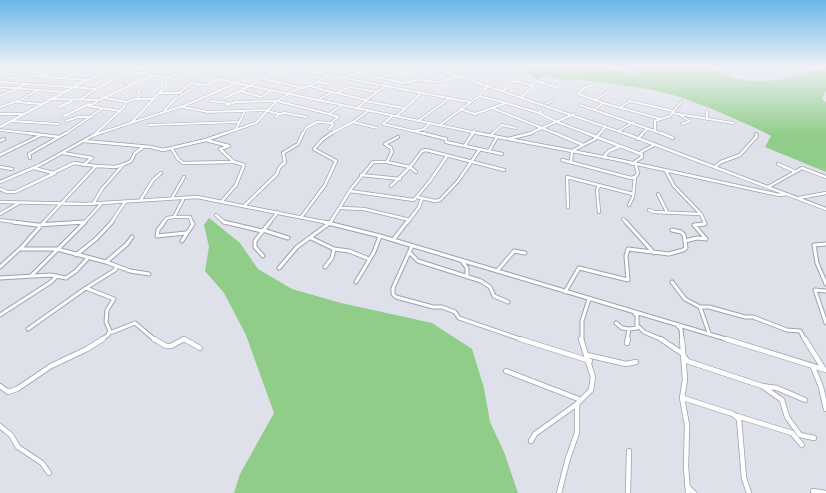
<!DOCTYPE html>
<style>
body{margin:0}
canvas{display:block;background:#dee0ea}
</style>
<canvas width="826" height="493"></canvas>
<script>
const ctx = document.querySelector('canvas').getContext('2d');
ctx.lineJoin = 'round';
function paint(path, color) {
  ctx.fillStyle = color;
  ctx.fill(path, 'evenodd');
}
function shape(rows) {
  const path = new Path2D();
  for (const r of rows) {
    path.moveTo(r[0], r[1]);
    for (let i = 2; i < r.length; i += 2) path.lineTo(r[i], r[i + 1]);
  }
  return path;
}
function trace(path, color, width, dash) {
  ctx.strokeStyle = color;
  ctx.lineWidth = width;
  ctx.lineCap = dash ? 'butt' : 'round';
  ctx.setLineDash(dash || []);
  ctx.stroke(path);
}
const green = shape([
 [515,67,613,67,628,75,634,74,631,68,638,67,712,67,732,78,752,81,780,80,826,67,826,91,822,99,826,102,826,172,765,147,771,136,760,130,712,109,677,96,648,89,589,81,576,79,570,81,545,76,538,79],
 [209,218,240,243,258,269,292,289,341,303,432,323,472,349,484,388,490,422,504,452,518,493,234,493,240,474,274,413,246,335,224,293,205,271,209,247,204,225]
]);
const minorFar3 = shape([
 [16,67,48,76],
 [54,67,75,71,89,67],
 [96,67,110,70],
 [159,67,482,134],
 [209,67,304,88],
 [247,67,285,75],
 [287,67,469,102],
 [333,67,403,83,420,80,438,82,460,76],
 [375,67,411,73,385,76],
 [400,67,411,72],
 [432,67,626,134],
 [767,67,769,76],
 [181,70,191,67],
 [0,73,85,80],
 [195,73,210,67],
 [65,78,76,72],
 [272,81,295,68],
 [515,81,533,86],
 [0,82,96,89,117,78,134,72,180,80],
 [318,82,327,84],
 [125,83,134,76,157,67],
 [596,85,586,87,578,94,603,103,661,119],
 [310,86,331,92],
 [0,87,64,92],
 [38,90,17,102,41,104],
 [240,91,261,97,273,90],
 [503,91,517,78],
 [290,92,312,85,330,75],
 [159,93,181,93],
 [179,93,191,83,207,85,219,79],
 [337,93,349,87,376,92],
 [0,96,26,84],
 [479,96,506,103,492,108,557,134],
 [522,97,537,81,558,88],
 [105,98,126,102,136,99,152,99],
 [225,98,252,85],
 [53,99,99,100,153,75],
 [81,99,96,89],
 [136,99,140,96,138,92,140,91],
 [318,100,332,92,366,100],
 [595,100,613,89],
 [211,101,228,103],
 [365,101,404,108],
 [97,102,89,106,120,111],
 [506,103,539,113],
 [546,104,553,100],
 [226,105,236,102,277,101,329,114,341,106],
 [580,105,663,134],
 [0,107,17,101],
 [59,107,72,101],
 [182,107,208,112,268,110,277,101,290,93],
 [621,107,630,101,673,111],
 [357,109,366,100,387,85],
 [460,109,475,114,492,108],
 [165,110,174,100,200,84],
 [594,110,603,103],
 [268,111,279,114,276,117],
 [541,111,539,113,557,122,589,134],
 [707,111,707,119],
 [672,113,733,123],
 [0,114,22,114],
 [279,114,285,113,306,117],
 [64,116,89,104],
 [392,116,383,124,426,134],
 [397,116,421,93],
 [681,116,690,121,682,124],
 [12,121,58,124],
 [66,121,78,117,91,117],
 [418,121,450,98],
 [353,122,377,128],
 [131,123,163,89,160,76],
 [149,125,239,122],
 [440,125,478,97,488,86],
 [0,127,87,80,119,67],
 [236,129,245,111],
 [329,129,333,125,331,123],
 [0,130,36,134],
 [414,131,424,129,430,123],
 [619,131,633,122],
 [655,131,655,121,670,116,681,102],
 [65,134,103,108],
 [95,134,124,107,126,102],
 [97,134,186,105,239,82],
 [223,134,256,123,268,110],
 [303,134,306,128,317,122,331,123,338,117,329,114],
 [330,134,353,122,368,111],
 [472,134,474,131],
 [492,134,502,125,515,128],
 [528,134,574,114],
 [599,134,606,126],
 [642,134,647,129]
]);
const minorFar2 = shape([
 [27,133,59,137],
 [422,133,446,139,446,142,502,154],
 [477,133,614,159,779,195,786,194],
 [555,133,583,145],
 [586,133,641,154],
 [624,133,826,209],
 [661,133,673,138],
 [491,135,493,133],
 [508,139,532,133],
 [638,139,643,133],
 [206,140,229,146,220,149,234,162,244,165,236,185,222,201],
 [0,141,4,139],
 [84,141,151,147,163,150,206,140,226,133],
 [465,145,473,133],
 [172,149,178,159,183,163,233,162],
 [489,151,497,137],
 [63,153,92,158,83,165],
 [0,155,41,135],
 [30,158,29,154,66,133],
 [606,158,605,155,609,151,620,146],
 [562,160,631,178,635,177,638,173,636,166],
 [387,162,392,152,391,148,385,144,398,137],
 [571,162,572,151,595,139,600,133],
 [632,164,642,157,641,152,654,145],
 [778,164,794,171],
 [0,167,12,169],
 [715,167,721,162,740,155,757,136,756,134],
 [34,168,53,173,74,163,96,166],
 [361,175,400,179],
 [0,182,40,165,92,136,100,133],
 [391,186,410,167,416,172],
 [599,186,597,190,599,212],
 [768,187,802,168,826,177],
 [0,189,7,192,15,192,55,173],
 [350,191,414,200,430,181,447,156],
 [658,194,667,212],
 [417,197,435,201,440,200,458,181,480,149],
 [172,198,184,177],
 [184,198,174,217,190,217,192,223],
 [799,198,826,193],
 [140,201,153,180,161,173],
 [0,202,86,204,197,197,329,223],
 [93,204,102,189,122,166],
 [245,205,277,174,279,168,285,162,283,153,298,144,303,133],
 [629,205,633,197,635,177],
 [568,207,567,177,633,194],
 [341,208,364,209,410,220],
 [649,210,654,212,701,214,674,186,666,171],
 [0,214,19,203],
 [701,214,705,223],
 [216,215,225,223],
 [302,216,325,185,336,161,314,149,323,139,332,133],
 [623,219,627,223],
 [0,220,21,223],
 [43,223,96,166,115,167,125,164,131,161,135,153,143,147],
 [72,223,85,222],
 [84,223,101,204],
 [111,223,125,202],
 [163,223,167,218,174,217],
 [269,223,278,212],
 [330,223,351,189,373,162,387,162,410,167,422,151,426,150,504,170],
 [407,223,419,207,422,198]
]);
const minorFar1 = shape([
 [13,222,37,225,85,222],
 [164,222,158,230,157,236,186,233],
 [224,222,262,231],
 [324,222,380,236,729,340],
 [626,222,654,253],
 [263,230,288,238],
 [311,238,334,249,332,258,325,267],
 [393,240,407,222],
 [182,241,193,224,192,222],
 [685,241,697,238,706,239,694,225,705,224,704,222],
 [826,244,814,245,817,263,826,284],
 [412,246,393,288,393,294,396,297,433,307,442,307,455,312,459,318,523,340],
 [20,249,57,249,106,262,130,271,149,274],
 [334,249,349,251,369,259],
 [409,252,418,261,481,281,490,287,494,296,508,302],
 [76,255,96,239,112,222],
 [263,256,255,247,255,241,270,222],
 [462,261,467,268,467,277],
 [106,262,127,244,132,237],
 [0,267,23,246,44,222],
 [279,268,297,247,331,222],
 [497,271,514,251,525,253],
 [32,275,85,222],
 [0,278,51,275,66,278,76,271,88,258],
 [356,282,374,252,380,236],
 [672,282,685,299,700,307,709,333],
 [826,291,815,290,826,323],
 [565,292,579,268,628,280,626,256,628,249,669,254,683,250,686,248,684,235,681,232,672,230],
 [700,307,709,307,745,317,753,317,787,330,800,331,805,340],
 [0,315,51,282,57,276],
 [616,323,622,328,629,329],
 [677,325,681,329,682,340],
 [638,326,644,332,663,340],
 [28,329,86,288],
 [110,333,135,323,155,340],
 [101,340,108,335,110,331,106,322,107,310,114,299,86,288,115,270,117,266],
 [183,340,185,340],
 [582,340,582,321,589,299],
 [627,340,629,329,637,328,637,315,635,314]
]);
const minor = shape([
 [154,339,166,346,171,346,184,339,200,348],
 [520,339,590,361],
 [661,339,683,354,687,361,762,386,782,400,787,417,800,435,814,438],
 [682,339,685,380,682,398,687,425,686,467,688,493],
 [726,339,826,370],
 [805,339,823,368],
 [627,343,628,339],
 [587,355,626,364,636,362],
 [813,367,821,387,826,409],
 [506,371,581,400],
 [0,386,8,392,17,389,51,366,87,349,103,339],
 [762,386,777,388,805,400],
 [683,398,733,414,739,419,744,478,749,493],
 [737,416,792,433,802,445],
 [0,426,11,435,18,447,42,463,49,473],
 [531,441,535,434,577,404,591,390,593,377,581,339],
 [688,487,694,493],
 [813,491,826,493],
 [559,493,568,458,577,433,577,404],
 [628,493,629,451]
]);
paint(green, '#8fcd88');
trace(minorFar3, '#9fa1aa', 3);
trace(minorFar2, '#9fa1aa', 4);
trace(minorFar1, '#9fa1aa', 5);
trace(minor, '#9fa1aa', 6);
trace(minorFar3, '#fff', 2);
trace(minorFar2, '#fff', 2.5);
trace(minorFar1, '#fff', 3);
trace(minor, '#fff', 4.5);
const sky = ctx.createLinearGradient(0, 0, 0, 136);
sky.addColorStop(0, '#68b7ea');
sky.addColorStop(0.49, '#f0f1f6');
sky.addColorStop(1, '#f0f1f600');
ctx.fillStyle = sky;
ctx.fillRect(0, 0, 826, 136);
</script>
